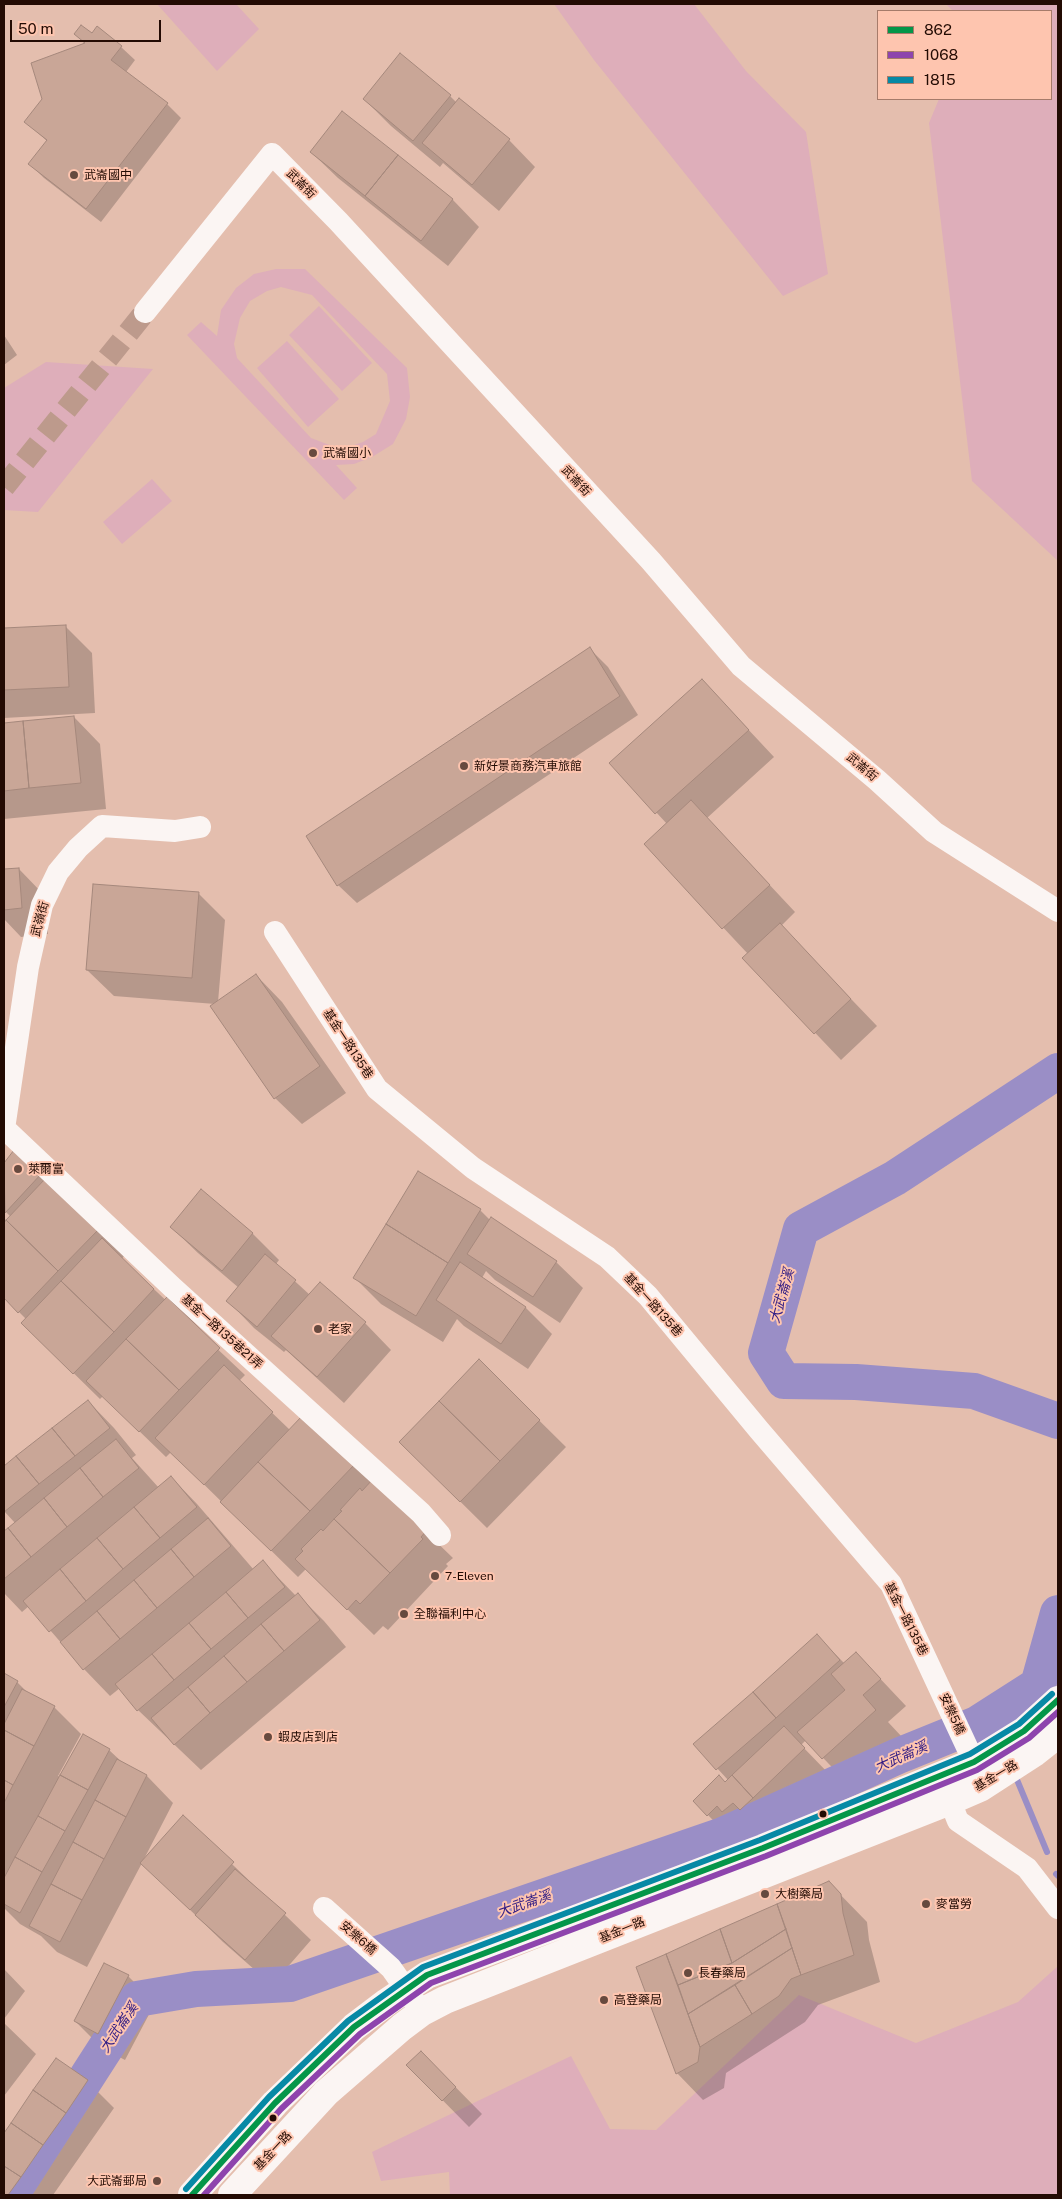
<!DOCTYPE html>
<meta charset="utf-8">
<style>
body{margin:0}
#map{position:relative;width:1062px;height:2199px;overflow:hidden;background:#e4beae;font-family:"Public Sans",sans-serif}
canvas{display:block}
.frame{position:absolute;inset:0;border:5px solid #230b03;pointer-events:none}
.legend{position:absolute;left:877px;top:10px;width:175px;height:90px;box-sizing:border-box;background:#fec5af;border:1px solid #a67b6a;margin:0;padding:6px 9px;list-style:none;font-size:15px;color:#230b03}
.legend li{display:flex;align-items:center;gap:10px;height:25px}
.legend b{width:25px;border:1px solid #a67b6a}
.scale{position:absolute;left:10px;top:20px;width:151px;height:22px;box-sizing:border-box;border:2px solid #230b03;border-top:0;padding-left:6px;font-size:15px;line-height:18px;white-space:nowrap;color:#230b03;-webkit-text-stroke:4px #fec5af;paint-order:stroke}
</style>
<div id="map">
<canvas width="1062" height="2199"></canvas>
<div class="frame"></div>
<ul class="legend">
<li><b style="height:6px;background:#049649"></b>862</li>
<li><b style="height:6px;background:#8e44ad"></b>1068</li>
<li><b style="height:6px;background:#0789a5"></b>1815</li>
</ul>
<div class="scale">50 m</div>
</div>
<script>
const ctx = document.querySelector('canvas').getContext('2d');
ctx.lineJoin = 'round';
function paint(path, color) {
  ctx.fillStyle = color;
  ctx.fill(path, 'evenodd');
}
function shape(rows) {
  const path = new Path2D();
  for (const r of rows) {
    path.moveTo(r[0], r[1]);
    for (let i = 2; i < r.length; i += 2) path.lineTo(r[i], r[i + 1]);
  }
  return path;
}
function trace(path, color, width, dash) {
  ctx.strokeStyle = color;
  ctx.lineWidth = width;
  ctx.lineCap = dash ? 'butt' : 'round';
  ctx.setLineDash(dash || []);
  ctx.stroke(path);
}
function label(font, color, halo, rows, align = 'center') {
  ctx.font = font + ' "Public Sans","Noto Sans TC",sans-serif';
  ctx.lineWidth = 4;
  ctx.setLineDash([]);
  ctx.textBaseline = 'middle';
  ctx.strokeStyle = halo;
  ctx.fillStyle = color;
  for (const [text, x, y, turn = 0] of rows) {
    ctx.save();
    ctx.translate(x, y);
    ctx.rotate((+turn || 0) * Math.PI / 180);
    ctx.textAlign = isNaN(turn) ? turn : align;
    if (halo) ctx.strokeText(text, 0, 0);
    ctx.fillText(text, 0, 0);
    ctx.restore();
  }
}
const green = shape([
 [157,4,236,4,259,29,217,71],
 [554,4,694,4,746,71,806,132,828,274,783,296,594,60],
 [946,4,1058,4,1058,561,972,481,929,123,939,99,1051,99,1051,11,953,11],
 [276,269,305,269,407,368,410,397,406,419,393,444,372,457,354,464,336,465,357,488,344,500,187,335,201,322,217,336,221,310,236,288,254,274],
 [281,287,312,295,387,374,390,401,376,434,363,442,348,447,332,446,311,438,237,358,234,344,240,318,250,301,267,291],
 [319,306,372,363,342,391,289,335],
 [287,341,339,399,308,427,257,368],
 [46,362,153,369,38,512,4,510,4,388],
 [152,479,172,501,122,544,103,522],
 [1058,1966,1058,2195,450,2195,449,2172,381,2181,372,2152,571,2056,610,2129,656,2130,799,1995,916,2043,1018,2002]
]);
const shadow = shape([
 [75,34,92,35,121,47,135,60,126,72,167,104,181,118,101,222,44,178,30,164,48,142,26,122,86,45],
 [450,96,457,103,460,99,509,140,535,167,499,211,443,163,440,167,391,126,364,99],
 [342,113,453,200,479,227,448,266,338,178,311,152],
 [4,335,17,355,4,365],
 [65,626,92,653,95,713,4,718,4,630],
 [590,649,608,667,638,715,357,903,338,885],
 [702,680,774,757,707,818,795,912,781,926,877,1026,841,1060,744,958,748,954,645,844,667,824,611,763],
 [74,717,100,744,106,809,4,819,4,724],
 [19,869,45,896,48,934,21,937,4,919,4,871],
 [198,893,225,920,218,1002,256,975,282,1002,346,1093,302,1124,275,1098,215,1004,114,996,87,970],
 [17,1148,124,1256,122,1259,245,1375,239,1381,290,1430,305,1415,453,1558,446,1564,448,1566,388,1630,383,1626,374,1635,306,1569,298,1577,171,1452,166,1457,103,1396,100,1399,49,1349,26,1319,4,1297,4,1225,11,1217,4,1210,4,1165],
 [419,1173,480,1210,490,1220,556,1262,583,1288,560,1323,495,1280,486,1271,482,1278,526,1308,552,1334,528,1369,464,1326,457,1319,443,1342,381,1304,355,1278],
 [171,1227,252,1233,279,1260,276,1264,310,1295,365,1323,391,1350,344,1403,286,1350,284,1352,254,1328,228,1301,239,1288,198,1253],
 [479,1361,566,1447,487,1528,400,1442],
 [88,1401,114,1428,136,1455,132,1458,159,1488,171,1477,197,1504,254,1570,263,1562,296,1596,298,1595,324,1621,346,1647,201,1770,138,1710,120,1688,110,1696,84,1669,29,1606,22,1612,4,1593,4,1533,15,1523,4,1511,4,1467],
 [817,1636,845,1664,856,1653,906,1706,888,1722,902,1737,849,1785,806,1740,801,1745,831,1776,767,1835,760,1828,750,1838,744,1832,734,1842,708,1815,728,1780,695,1744],
 [4,1674,17,1682,29,1694,54,1707,81,1734,58,1776,60,1777,109,1750,124,1764,147,1776,173,1803,144,1859,183,1817,311,1940,272,1985,223,1942,142,1863,87,1967,57,1952,41,1936,20,1924,4,1908],
 [829,1883,867,1922,869,1940,880,1982,818,2005,805,2022,726,2073,724,2088,703,2100,677,2073,638,1968],
 [4,1969,25,1991,4,2019],
 [128,1976,155,2003,125,2060,102,2048,75,2021],
 [4,2023,36,2054,4,2096],
 [421,2052,482,2114,469,2127,408,2065],
 [56,2059,87,2081,114,2108,53,2195,4,2195,4,2135]
]);
const stream = shape([
 [996,1712,1002,1730],
 [1015,1775,1047,1852],
 [1056,1874,1058,1876]
]);
const river = shape([
 [1058,1071,895,1178,801,1229,766,1353,784,1381,856,1382,974,1391,1058,1421],
 [11,2195,137,1999,196,1989,290,1984,723,1835,898,1756,977,1724,1038,1685,1058,1613]
]);
const building = shape([
 [81,25,92,33,97,26,122,46,111,60,168,103,86,209,28,164,47,140,24,122,42,99,31,63,85,43,74,34,81,25],
 [400,53,451,95,413,141,363,99,400,53],
 [459,98,510,139,472,185,422,143,459,98],
 [342,111,398,155,365,196,310,152,342,111],
 [398,155,453,199,421,241,365,196,398,155],
 [66,625,69,687,4,690,4,628,66,625],
 [590,647,620,696,337,886,306,836,590,647],
 [702,679,749,730,655,814,609,763,702,679],
 [74,716,81,783,29,788,23,721,74,716],
 [23,721,29,788,4,791,4,723,23,721],
 [691,800,770,885,722,929,644,844,691,800],
 [19,868,22,908,4,910,4,869,19,868],
 [93,884,199,892,192,978,86,970,93,884],
 [780,923,851,999,814,1034,742,958,780,923],
 [256,974,320,1066,274,1099,210,1006,256,974],
 [17,1146,42,1173,5,1213,4,1163,17,1146],
 [418,1171,481,1209,448,1263,386,1224,418,1171],
 [46,1178,99,1229,58,1271,6,1220,46,1178],
 [201,1189,253,1233,222,1271,170,1227,201,1189],
 [491,1217,557,1261,533,1297,467,1254,491,1217],
 [6,1220,58,1271,18,1313,4,1298,4,1223,6,1220],
 [386,1224,448,1263,416,1316,353,1278,386,1224],
 [102,1238,154,1289,114,1332,61,1281,102,1238],
 [265,1254,296,1280,257,1327,226,1301,265,1254],
 [460,1262,526,1307,501,1344,436,1300,460,1262],
 [61,1281,114,1332,73,1374,21,1323,61,1281],
 [320,1282,366,1322,317,1377,271,1336,320,1282],
 [167,1297,220,1348,179,1390,126,1339,167,1297],
 [126,1339,179,1390,139,1432,86,1381,126,1339],
 [479,1359,540,1420,500,1461,439,1401,479,1359],
 [224,1365,273,1412,204,1485,155,1438,224,1365],
 [88,1400,110,1428,75,1456,52,1428,88,1400],
 [439,1401,500,1461,460,1502,399,1442,439,1401],
 [304,1414,356,1463,310,1511,258,1462,304,1414],
 [52,1428,75,1456,39,1484,16,1456,52,1428],
 [116,1439,139,1468,103,1497,80,1468,116,1439],
 [16,1456,39,1484,4,1512,4,1466,16,1456],
 [258,1462,310,1511,271,1551,220,1502,258,1462],
 [80,1468,103,1497,67,1527,44,1498,80,1468],
 [171,1476,197,1507,160,1538,134,1507,171,1476],
 [373,1479,427,1530,421,1537,423,1539,390,1573,334,1519,342,1511,340,1510,360,1488,362,1491,373,1479],
 [44,1498,67,1527,31,1557,8,1528,44,1498],
 [134,1507,160,1538,123,1569,97,1538,134,1507],
 [208,1518,231,1546,194,1577,171,1549,208,1518],
 [334,1519,390,1573,360,1604,356,1600,347,1610,295,1559,303,1551,301,1549,321,1529,323,1531,334,1519],
 [8,1528,31,1557,4,1579,4,1531,8,1528],
 [97,1538,123,1569,86,1601,60,1569,97,1538],
 [171,1549,194,1577,157,1608,134,1580,171,1549],
 [263,1560,285,1587,248,1618,226,1592,263,1560],
 [60,1569,86,1601,49,1632,23,1601,60,1569],
 [134,1580,157,1608,120,1639,97,1611,134,1580],
 [226,1592,248,1618,211,1649,189,1623,226,1592],
 [298,1593,320,1620,284,1651,261,1624,298,1593],
 [97,1611,120,1639,83,1670,60,1642,97,1611],
 [189,1623,211,1649,174,1680,152,1654,189,1623],
 [261,1624,284,1651,247,1682,224,1656,261,1624],
 [817,1634,840,1660,776,1718,753,1692,817,1634],
 [856,1652,881,1679,863,1695,876,1710,822,1759,797,1732,845,1690,831,1674,856,1652],
 [152,1654,174,1680,137,1711,115,1684,152,1654],
 [224,1656,247,1682,210,1713,188,1687,224,1656],
 [4,1673,18,1681,4,1707,4,1673],
 [188,1687,210,1713,174,1745,151,1718,188,1687],
 [22,1689,55,1706,34,1746,4,1730,4,1724,22,1689],
 [753,1692,776,1718,716,1770,693,1744,753,1692],
 [784,1726,805,1748,753,1798,732,1775,784,1726],
 [4,1730,34,1746,13,1785,4,1780,4,1730],
 [83,1734,110,1749,88,1790,60,1775,83,1734],
 [117,1759,147,1775,126,1817,95,1800,117,1759],
 [60,1775,88,1790,65,1831,38,1816,60,1775],
 [719,1775,725,1782,732,1775,753,1798,740,1810,733,1803,722,1812,717,1806,707,1816,693,1801,719,1775],
 [4,1780,13,1785,4,1803,4,1780],
 [95,1800,126,1817,104,1859,73,1842,95,1800],
 [183,1815,234,1862,190,1910,140,1863,183,1815],
 [38,1816,65,1831,42,1872,15,1857,38,1816],
 [73,1842,104,1859,82,1900,51,1884,73,1842],
 [15,1857,42,1872,20,1913,4,1904,4,1878,15,1857],
 [235,1869,286,1913,245,1960,195,1915,235,1869],
 [829,1881,841,1894,843,1913,854,1955,801,1975,777,1904,829,1881],
 [51,1884,82,1900,60,1942,29,1926,51,1884],
 [777,1904,786,1929,732,1963,720,1929,777,1904],
 [720,1929,732,1963,678,1985,666,1954,720,1929],
 [786,1929,792,1948,688,2014,678,1985,732,1963,786,1929],
 [792,1948,801,1975,791,1979,779,1996,752,2014,735,1985,792,1948],
 [666,1954,700,2047,698,2062,676,2074,636,1967,666,1954],
 [104,1963,129,1975,98,2034,74,2021,104,1963],
 [735,1985,752,2014,700,2047,688,2014,735,1985],
 [421,2051,456,2087,442,2101,406,2065,421,2051],
 [56,2058,88,2080,66,2113,33,2090,56,2058],
 [33,2090,66,2113,43,2145,11,2123,33,2090],
 [11,2123,43,2145,21,2177,4,2166,4,2133,11,2123],
 [4,2166,21,2177,8,2195,4,2195,4,2166]
]);
const minorTunnel = shape([
 [4,487,145,312]
]);
const minor = shape([
 [145,312,272,154,338,221,651,561,741,666,877,780,934,832,1058,911],
 [275,932,377,1089,473,1168,607,1257,648,1296,759,1430,891,1584,974,1762,950,1801,958,1821,1027,1868,1058,1908],
 [4,1128,172,1287,421,1513,440,1535],
 [4,1129,28,967,42,905,58,872,78,848,102,826,175,831,200,827],
 [324,1908,391,1968,422,2012]
]);
const primary = shape([
 [192,2195,275,2103,354,2027,387,2002,427,1975,763,1848,974,1762,1024,1731,1058,1700],
 [232,2195,326,2093,402,2027,422,2012,445,2000,950,1801,980,1788,1034,1753,1058,1734]
]);
const bus1 = shape([
 [192,2195,275,2103,354,2027,427,1975,763,1848,974,1762,1024,1731,1058,1700]
]);
const bus2 = shape([
 [204,2195,281,2109,360,2034,431,1983,766,1856,977,1770,1029,1738,1058,1712]
]);
const bus3 = shape([
 [186,2189,269,2097,348,2021,423,1967,760,1840,970,1754,1019,1724,1052,1694]
]);
const markers = [
 [74,175,5,"#674a3f"],
 [313,453,5,"#674a3f"],
 [464,766,5,"#674a3f"],
 [18,1169,5,"#674a3f"],
 [318,1329,5,"#674a3f"],
 [435,1576,5,"#674a3f"],
 [404,1614,5,"#674a3f"],
 [268,1737,5,"#674a3f"],
 [823,1814,4.5,"#230b03"],
 [765,1894,5,"#674a3f"],
 [926,1904,5,"#674a3f"],
 [688,1973,5,"#674a3f"],
 [604,2000,5,"#674a3f"],
 [273,2118,4.5,"#230b03"],
 [157,2181,5,"#674a3f"]
];
const poiNames = [
 ["武崙國中",84,175],
 ["武崙國小",323,453],
 ["新好景商務汽車旅館",474,766],
 ["萊爾富",28,1169],
 ["老家",328,1329],
 ["7-Eleven",445,1576],
 ["全聯福利中心",414,1614],
 ["蝦皮店到店",278,1737],
 ["大樹藥局",775,1894],
 ["麥當勞",936,1904],
 ["長春藥局",698,1973],
 ["高登藥局",614,2000],
 ["大武崙郵局",147,2181,"right"]
];
const streetNames = [
 ["武崙街",301,184,45],
 ["武崙街",576,481,47],
 ["武崙街",862,767,40],
 ["武嶺街",40,919,-75],
 ["基金一路135巷",348,1044,57],
 ["基金一路135巷",653,1305,48],
 ["基金一路135巷21弄",222,1332,42],
 ["基金一路135巷",906,1619,63],
 ["安樂5橋",952,1714,65],
 ["基金一路",996,1776,-31],
 ["基金一路",622,1930,-22],
 ["安樂6橋",358,1938,41],
 ["基金一路",273,2151,-47]
];
const waterNames = [
 ["大武崙溪",782,1296,-74],
 ["大武崙溪",901,1757,-24],
 ["大武崙溪",524,1904,-19],
 ["大武崙溪",119,2028,-56]
];
paint(green, '#deaeba');
paint(shadow, '#0003');
trace(stream, '#9a8ec6', 6);
trace(river, '#9a8ec6', 36);
paint(building, '#c9a697');
trace(building, '#a5887c', 1);
trace(minorTunnel, '#bd9a8c', 22, [22, 11]);
trace(minor, '#fbf5f3', 22);
trace(primary, '#fbf5f3', 28);
trace(bus1, '#049649', 6);
trace(bus2, '#8e44ad', 6);
trace(bus3, '#0789a5', 6);
for (const [x, y, r, color] of markers) {
  const dot = new Path2D();
  dot.arc(x, y, r, 0, 2 * Math.PI);
  ctx.fillStyle = color;
  ctx.fill(dot);
  trace(dot, '#fec5af', 2);
}
label('12px', '#230b03', '#fec5af', poiNames, 'left');
label('12px', '#230b03', '#fec5af', streetNames);
label('italic 14px', '#311d85', '#fec5af', waterNames);
</script>
